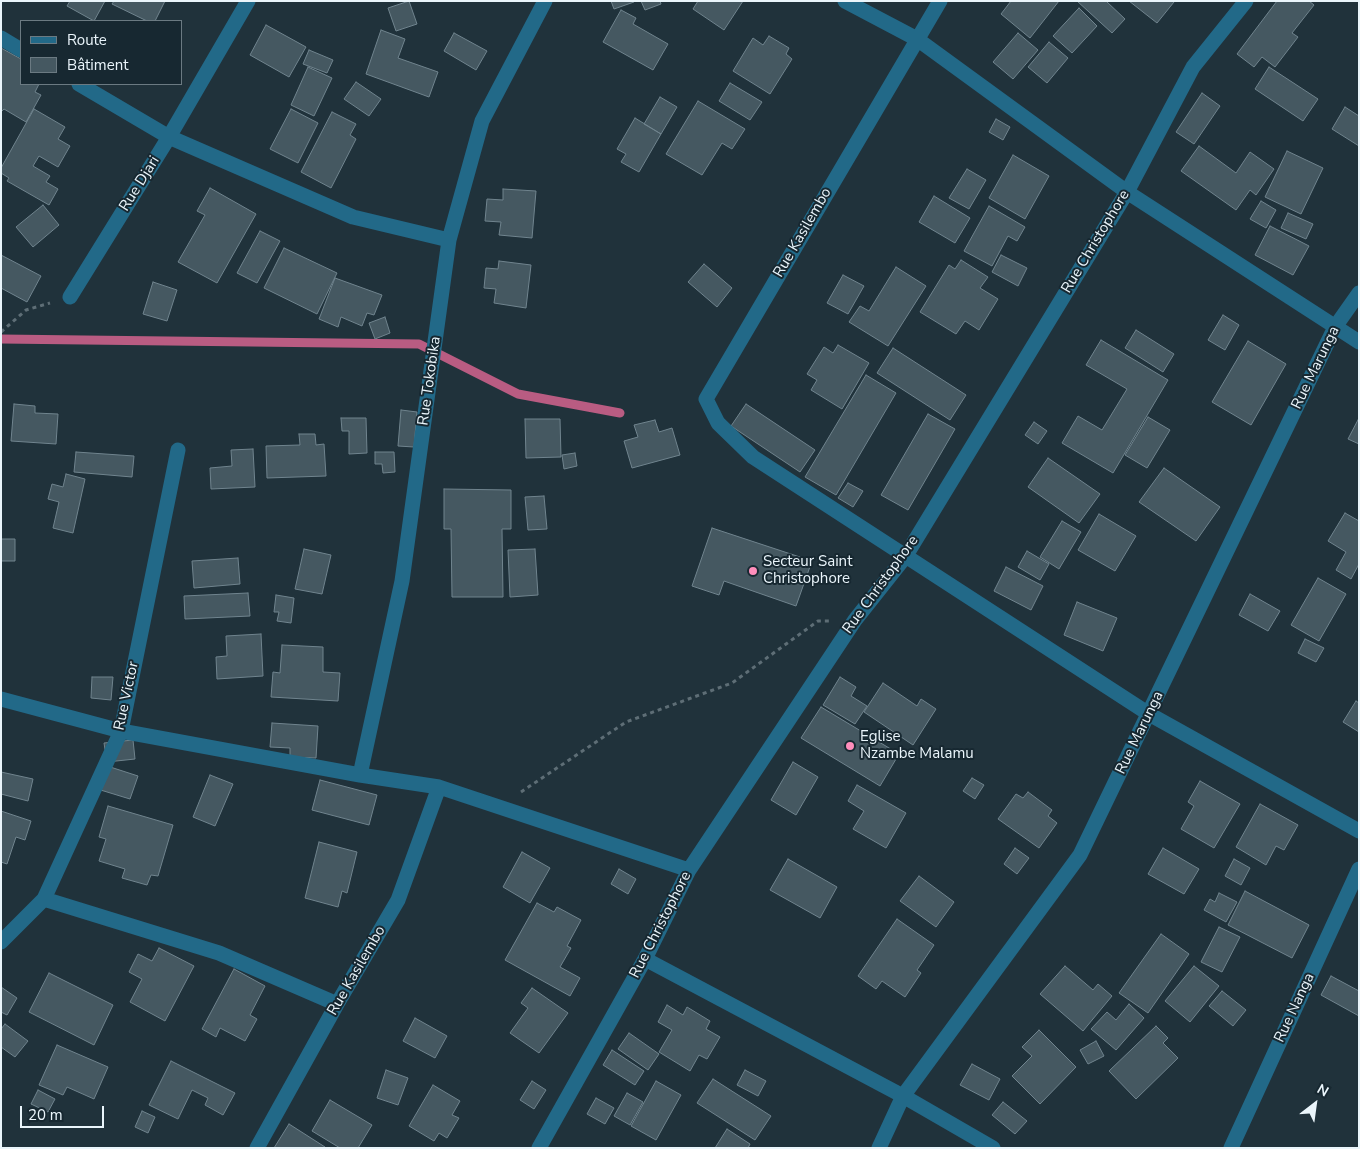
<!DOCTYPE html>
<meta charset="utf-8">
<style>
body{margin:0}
#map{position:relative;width:1360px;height:1149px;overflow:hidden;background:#20323b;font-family:"Nunito Sans",sans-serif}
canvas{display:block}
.frame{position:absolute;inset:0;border:2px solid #eaf5fb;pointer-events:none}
.legend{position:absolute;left:20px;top:20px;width:162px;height:65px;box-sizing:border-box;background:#172831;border:1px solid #6b7a82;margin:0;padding:6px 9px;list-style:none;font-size:15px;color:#eaf5fb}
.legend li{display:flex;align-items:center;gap:10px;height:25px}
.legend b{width:25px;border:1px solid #6b7a82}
.north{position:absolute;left:1290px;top:1079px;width:50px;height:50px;-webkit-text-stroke:4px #172831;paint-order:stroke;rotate:30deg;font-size:14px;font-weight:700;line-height:20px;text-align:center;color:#eaf5fb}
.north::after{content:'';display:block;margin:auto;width:18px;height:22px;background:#eaf5fb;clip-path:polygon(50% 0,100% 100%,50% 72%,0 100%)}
.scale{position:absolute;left:20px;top:1106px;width:84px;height:22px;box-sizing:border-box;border:2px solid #eaf5fb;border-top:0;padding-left:6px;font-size:15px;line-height:18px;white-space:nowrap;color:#eaf5fb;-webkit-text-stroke:4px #172831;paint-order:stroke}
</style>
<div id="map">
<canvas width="1360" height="1149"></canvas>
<div class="frame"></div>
<ul class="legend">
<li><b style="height:6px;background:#226988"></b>Route</li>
<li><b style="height:14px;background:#455861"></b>Bâtiment</li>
</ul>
<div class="north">N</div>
<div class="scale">20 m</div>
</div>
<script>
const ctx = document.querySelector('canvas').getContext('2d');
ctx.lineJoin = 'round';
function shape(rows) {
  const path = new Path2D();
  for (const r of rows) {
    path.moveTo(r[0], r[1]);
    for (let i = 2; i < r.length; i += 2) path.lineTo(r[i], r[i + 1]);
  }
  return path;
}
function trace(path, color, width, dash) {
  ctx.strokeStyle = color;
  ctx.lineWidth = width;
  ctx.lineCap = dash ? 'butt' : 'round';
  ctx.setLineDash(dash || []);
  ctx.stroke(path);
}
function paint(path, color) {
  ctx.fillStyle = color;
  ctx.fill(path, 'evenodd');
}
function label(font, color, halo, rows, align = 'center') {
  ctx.font = font + ' "Nunito Sans",sans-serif';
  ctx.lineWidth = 4;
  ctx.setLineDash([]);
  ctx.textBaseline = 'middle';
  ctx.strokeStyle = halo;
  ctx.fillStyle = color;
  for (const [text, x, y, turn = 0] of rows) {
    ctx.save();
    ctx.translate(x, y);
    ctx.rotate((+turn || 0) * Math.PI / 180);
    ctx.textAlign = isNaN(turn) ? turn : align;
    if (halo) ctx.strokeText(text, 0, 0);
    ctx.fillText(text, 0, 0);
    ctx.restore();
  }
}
const stream = shape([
 [1,339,419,344,518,394,620,413]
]);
const building = shape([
 [70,1,105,1,94,21,67,6,70,1],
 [114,1,165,1,155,21,147,21,112,4,114,1],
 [409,1,417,24,396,31,388,8,409,1],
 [611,1,634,1,634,2,614,9,611,1],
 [641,1,660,1,661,4,645,10,641,1],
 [698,1,743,1,724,30,693,9,698,1],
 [1011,1,1059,1,1030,38,1001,14,1011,1],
 [1077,1,1106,1,1125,19,1112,33,1077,1],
 [1129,1,1173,1,1174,2,1157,23,1129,1],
 [1277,1,1309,1,1314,5,1292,33,1298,37,1275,67,1262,57,1254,67,1237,54,1277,1],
 [1079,8,1097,26,1072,53,1053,36,1079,8],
 [621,10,636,18,633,24,668,44,653,70,603,42,621,10],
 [266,25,306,47,289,77,250,55,266,25],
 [381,30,405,39,398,58,438,72,429,97,366,74,381,30],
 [454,33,487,51,476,70,444,51,454,33],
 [1018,33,1038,50,1013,79,993,62,1018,33],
 [769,36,789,48,786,54,792,59,770,94,733,71,753,38,763,45,769,36],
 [1049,42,1068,58,1047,83,1028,67,1049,42],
 [1,48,21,59,21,84,39,84,35,92,41,95,26,122,4,109,1,112,1,48],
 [309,50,333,60,327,73,303,64,309,50],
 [308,67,332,78,314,116,291,105,308,67],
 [1269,67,1318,99,1303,121,1255,89,1269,67],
 [356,82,381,99,369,116,344,99,356,82],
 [730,83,762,102,750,120,719,101,730,83],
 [1202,93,1220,106,1194,144,1176,132,1202,93],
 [660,97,677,107,661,134,644,124,660,97],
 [698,101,745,129,732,149,722,143,702,175,666,154,698,101],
 [1345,107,1359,116,1359,146,1332,129,1345,107],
 [34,109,65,127,58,139,70,146,58,167,39,156,33,166,50,176,46,182,58,189,49,205,7,181,9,178,1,173,1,168,34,109],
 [291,109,318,123,298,163,270,149,291,109],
 [332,112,356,124,350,135,356,139,331,188,301,172,332,112],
 [635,118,661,134,639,172,621,162,626,154,617,149,635,118],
 [996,119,1010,127,1003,140,989,132,996,119],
 [1199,146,1236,173,1250,152,1274,169,1256,195,1250,190,1236,210,1181,171,1199,146],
 [1287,151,1323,168,1301,214,1265,197,1287,151],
 [1013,155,1049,176,1025,219,989,198,1013,155],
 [967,169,986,180,969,209,949,198,967,169],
 [210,188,256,214,217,283,178,262,205,215,197,211,210,188],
 [503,189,536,191,532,238,499,235,501,222,485,221,487,199,503,200,503,189],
 [934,196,970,218,955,243,919,222,934,196],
 [1261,201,1276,210,1266,228,1250,219,1261,201],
 [43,205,59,225,33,247,16,227,43,205],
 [989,206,1025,227,1017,241,1008,236,992,266,964,251,989,206],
 [1288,213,1313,224,1306,239,1281,228,1288,213],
 [1270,226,1309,246,1293,275,1255,255,1270,226],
 [260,231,280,241,257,283,237,273,260,231],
 [284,248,337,273,317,314,264,288,284,248],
 [1,255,41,276,27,302,1,288,1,255],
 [1001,255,1027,268,1018,286,992,272,1001,255],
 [961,260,988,277,980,288,998,299,979,330,965,321,956,334,920,312,949,265,955,269,961,260],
 [499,261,531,265,526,308,494,303,496,289,484,288,486,268,498,269,499,261],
 [704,264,732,288,717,307,688,282,704,264],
 [896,267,926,286,888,346,849,322,860,306,869,311,896,267],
 [843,275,864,286,848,314,827,303,843,275],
 [335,278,382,295,374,315,367,313,362,326,341,317,338,327,319,319,335,278],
 [153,282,177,290,167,321,143,314,153,282],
 [1223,315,1239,325,1225,350,1208,340,1223,315],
 [385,317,390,333,375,339,369,323,385,317],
 [1136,330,1174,354,1163,372,1125,348,1136,330],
 [1101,340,1168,380,1113,473,1062,443,1078,416,1102,430,1127,389,1086,365,1101,340],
 [1248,341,1286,364,1251,425,1212,402,1248,341],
 [838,345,869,363,842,409,811,390,817,380,807,374,824,347,833,353,838,345],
 [893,348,966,395,950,420,877,373,893,348],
 [866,375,896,393,836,495,805,477,866,375],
 [14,404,35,406,35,413,58,414,56,444,11,441,14,404],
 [746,404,815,450,800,472,731,426,746,404],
 [401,410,417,412,414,447,398,446,401,410],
 [928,414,955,429,908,510,881,495,928,414],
 [1148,417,1170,430,1147,468,1125,455,1148,417],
 [341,418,366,418,367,453,349,454,349,431,342,431,341,418],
 [1359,418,1359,444,1348,439,1359,418],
 [525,419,560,419,561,457,526,458,525,419],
 [655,420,659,432,672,428,680,455,632,468,624,441,638,437,634,425,655,420],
 [1034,422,1047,431,1038,444,1025,435,1034,422],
 [299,434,315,434,316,445,324,444,326,476,267,478,266,446,300,445,299,434],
 [253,449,255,487,211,489,210,468,232,466,231,450,253,449],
 [76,452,134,456,132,477,74,472,76,452],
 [375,452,394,452,395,472,383,473,382,464,375,464,375,452],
 [575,453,577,466,564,469,562,455,575,453],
 [1048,458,1100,494,1079,523,1028,487,1048,458],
 [1164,468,1220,507,1196,541,1139,502,1164,468],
 [66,474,85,479,73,533,53,528,59,502,48,499,52,484,63,487,66,474],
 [848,483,863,491,853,507,838,498,848,483],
 [444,489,511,490,511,529,502,529,503,597,452,597,451,529,444,529,444,489],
 [544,496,547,529,528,530,525,497,544,496],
 [1345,513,1359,521,1359,564,1351,579,1336,570,1346,552,1328,541,1345,513],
 [1099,514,1136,536,1115,571,1078,550,1099,514],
 [1062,521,1081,532,1059,569,1040,557,1062,521],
 [712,528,812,561,796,606,724,581,719,595,692,586,712,528],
 [1,539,15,539,15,561,1,561,1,539],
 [304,549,331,555,322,594,295,589,304,549],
 [535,549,538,595,510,597,508,550,535,549],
 [1027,551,1049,564,1040,580,1018,567,1027,551],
 [238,558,240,584,194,588,192,561,238,558],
 [1006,567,1043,586,1031,610,994,591,1006,567],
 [1318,578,1346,594,1319,641,1291,625,1318,578],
 [248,593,250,616,185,619,184,596,248,593],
 [1250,594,1280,611,1268,631,1239,615,1250,594],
 [276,595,294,598,291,623,277,621,279,612,274,612,276,595],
 [1077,602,1117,618,1103,651,1064,635,1077,602],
 [261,634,263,676,217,679,216,657,227,656,226,636,261,634],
 [1305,639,1324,648,1316,662,1298,653,1305,639],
 [282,645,323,647,323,672,340,673,338,701,271,697,273,672,280,673,282,645],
 [92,677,113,677,111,700,91,698,92,677],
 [840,677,856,687,851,696,867,706,855,724,823,705,840,677],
 [883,683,917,706,921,699,936,709,913,745,864,712,883,683],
 [1356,701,1359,703,1359,732,1343,722,1356,701],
 [821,707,899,754,880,786,801,738,821,707],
 [272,723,318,726,316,758,290,757,290,748,270,747,272,723],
 [133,740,135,759,107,762,104,743,133,740],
 [793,762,818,777,796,815,771,800,793,762],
 [101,764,138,776,130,799,94,788,101,764],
 [1,772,33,779,28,801,1,794,1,772],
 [210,775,233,784,215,826,193,817,210,775],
 [972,778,984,785,975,799,963,791,972,778],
 [320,780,377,795,369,825,312,810,320,780],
 [1200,781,1240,804,1214,848,1181,829,1194,806,1188,802,1200,781],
 [857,785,906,813,886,848,853,829,864,811,848,801,857,785],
 [1028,792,1052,810,1048,816,1057,823,1039,848,998,819,1016,794,1023,798,1028,792],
 [1260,804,1298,825,1284,850,1276,846,1266,865,1236,847,1260,804],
 [108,806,173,825,158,876,151,875,147,885,122,878,125,869,99,861,106,839,99,837,108,806],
 [1,811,31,821,25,840,16,837,7,864,1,862,1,811],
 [319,842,357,852,347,893,342,891,338,907,305,898,319,842],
 [1015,848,1029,858,1017,874,1004,864,1015,848],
 [1163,848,1199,869,1184,894,1148,874,1163,848],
 [522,852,550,868,530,903,503,887,522,852],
 [788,859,837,887,820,918,770,890,788,859],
 [1234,859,1250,868,1241,885,1225,876,1234,859],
 [619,869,636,879,628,894,611,884,619,869],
 [919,876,954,902,936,927,900,901,919,876],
 [1245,891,1309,925,1292,958,1228,925,1245,891],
 [1219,893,1237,902,1226,922,1204,910,1210,899,1215,902,1219,893],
 [537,903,554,912,557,907,581,920,567,946,571,948,560,967,580,978,570,996,505,960,537,903],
 [897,919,934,945,917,970,921,973,905,997,882,981,876,989,858,976,897,919],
 [1219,927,1240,937,1222,972,1201,962,1219,927],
 [1161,934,1189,954,1148,1013,1119,993,1161,934],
 [159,948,194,966,165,1021,130,1002,142,979,129,972,138,954,152,961,159,948],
 [1065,966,1093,990,1098,984,1112,996,1083,1031,1040,994,1065,966],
 [1194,966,1219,986,1190,1022,1165,1001,1194,966],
 [234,969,265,986,250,1015,257,1019,245,1041,220,1028,216,1037,202,1029,234,969],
 [49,973,113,1005,94,1045,29,1012,49,973],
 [1331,976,1359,991,1359,1016,1321,995,1331,976],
 [1,987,17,998,7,1015,1,1012,1,987],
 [532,988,568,1013,539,1053,510,1033,528,1008,521,1003,532,988],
 [1222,991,1246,1010,1233,1026,1209,1006,1222,991],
 [1129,1004,1144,1018,1116,1050,1091,1029,1107,1012,1116,1020,1129,1004],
 [667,1005,683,1015,687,1007,710,1021,706,1029,720,1037,707,1059,699,1055,690,1071,659,1052,672,1030,658,1022,667,1005],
 [415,1018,447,1036,435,1058,403,1041,415,1018],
 [5,1024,28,1041,15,1057,1,1047,1,1029,5,1024],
 [1156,1026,1168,1038,1163,1043,1178,1058,1136,1099,1109,1071,1156,1026],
 [1039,1030,1076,1067,1040,1104,1012,1076,1032,1056,1022,1047,1039,1030],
 [629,1033,659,1054,648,1070,618,1049,629,1033],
 [1096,1041,1104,1056,1088,1064,1080,1050,1096,1041],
 [57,1045,108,1067,94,1099,67,1087,63,1095,39,1085,57,1045],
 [612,1050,644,1071,635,1085,603,1065,612,1050],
 [171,1061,235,1093,223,1115,205,1105,208,1098,192,1090,178,1119,149,1105,171,1061],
 [972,1064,1000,1079,989,1100,960,1085,972,1064],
 [386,1070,408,1078,398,1105,377,1098,386,1070],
 [745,1070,766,1081,758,1096,737,1085,745,1070],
 [713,1079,771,1116,755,1140,697,1103,713,1079],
 [532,1081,546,1090,534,1109,520,1100,532,1081],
 [656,1081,681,1095,656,1140,631,1126,656,1081],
 [433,1085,460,1101,452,1115,459,1118,447,1138,439,1133,434,1141,409,1126,433,1085],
 [38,1090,55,1099,48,1112,31,1104,38,1090],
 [627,1093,643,1102,630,1125,614,1116,627,1093],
 [596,1098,614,1108,605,1124,587,1114,596,1098],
 [330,1100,372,1125,358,1148,340,1148,312,1131,330,1100],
 [1003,1102,1027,1121,1015,1134,992,1115,1003,1102],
 [142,1111,155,1117,148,1133,135,1127,142,1111],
 [289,1124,325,1147,324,1148,274,1148,289,1124],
 [727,1129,750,1144,748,1148,715,1148,727,1129]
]);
const path = shape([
 [1,332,26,310,50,303],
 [521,792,626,722,732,683,818,621,829,621]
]);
const minor = shape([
 [845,1,917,39,1127,192,1359,342],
 [940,1,706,399,718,423,753,457,1149,714,1359,831],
 [1,38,21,50],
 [79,84,169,137,353,217,449,240],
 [70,297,169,137,248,1],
 [1,699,121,731,360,775,439,787,689,870],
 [360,775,402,581,449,240,482,121,545,1],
 [44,899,219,953,337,1004],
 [1,942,44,899,121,731,178,450],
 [645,959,903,1096,993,1148],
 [257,1148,337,1004,398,900,439,787],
 [539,1148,645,959,689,870,855,620,905,557,1127,192,1193,67,1246,1],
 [879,1148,903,1096,1080,855,1335,327,1359,293],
 [1231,1148,1359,869]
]);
const markers = [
 [753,571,5,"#ff8ebb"],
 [850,746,5,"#ff8ebb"]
];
const streetNames = [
 ["Rue Djari",140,184,-58],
 ["Rue Kasilembo",803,233,-60],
 ["Rue Christophore",1096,242,-59],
 ["Rue Marunga",1316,368,-64],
 ["Rue Tokobika",430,381,-82],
 ["Rue Christophore",881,585,-54],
 ["Rue Victor",127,696,-78],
 ["Rue Marunga",1140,733,-64],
 ["Rue Christophore",661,925,-63],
 ["Rue Kasilembo",357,971,-60],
 ["Rue Nanga",1295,1008,-65]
];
const poiNames = [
 ["Secteur Saint",763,562],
 ["Christophore",763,579],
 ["Eglise",860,737],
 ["Nzambe Malamu",860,754]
];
trace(stream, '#b95c82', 9);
paint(building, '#455861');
trace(building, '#70848e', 1);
trace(path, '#5e6e76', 3, [4, 4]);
trace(minor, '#226988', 15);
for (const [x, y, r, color] of markers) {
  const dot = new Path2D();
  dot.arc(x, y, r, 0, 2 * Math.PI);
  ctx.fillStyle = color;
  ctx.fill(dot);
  trace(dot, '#172831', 2);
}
label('15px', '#eaf5fb', '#172831', streetNames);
label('15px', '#eaf5fb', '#172831', poiNames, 'left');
</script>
